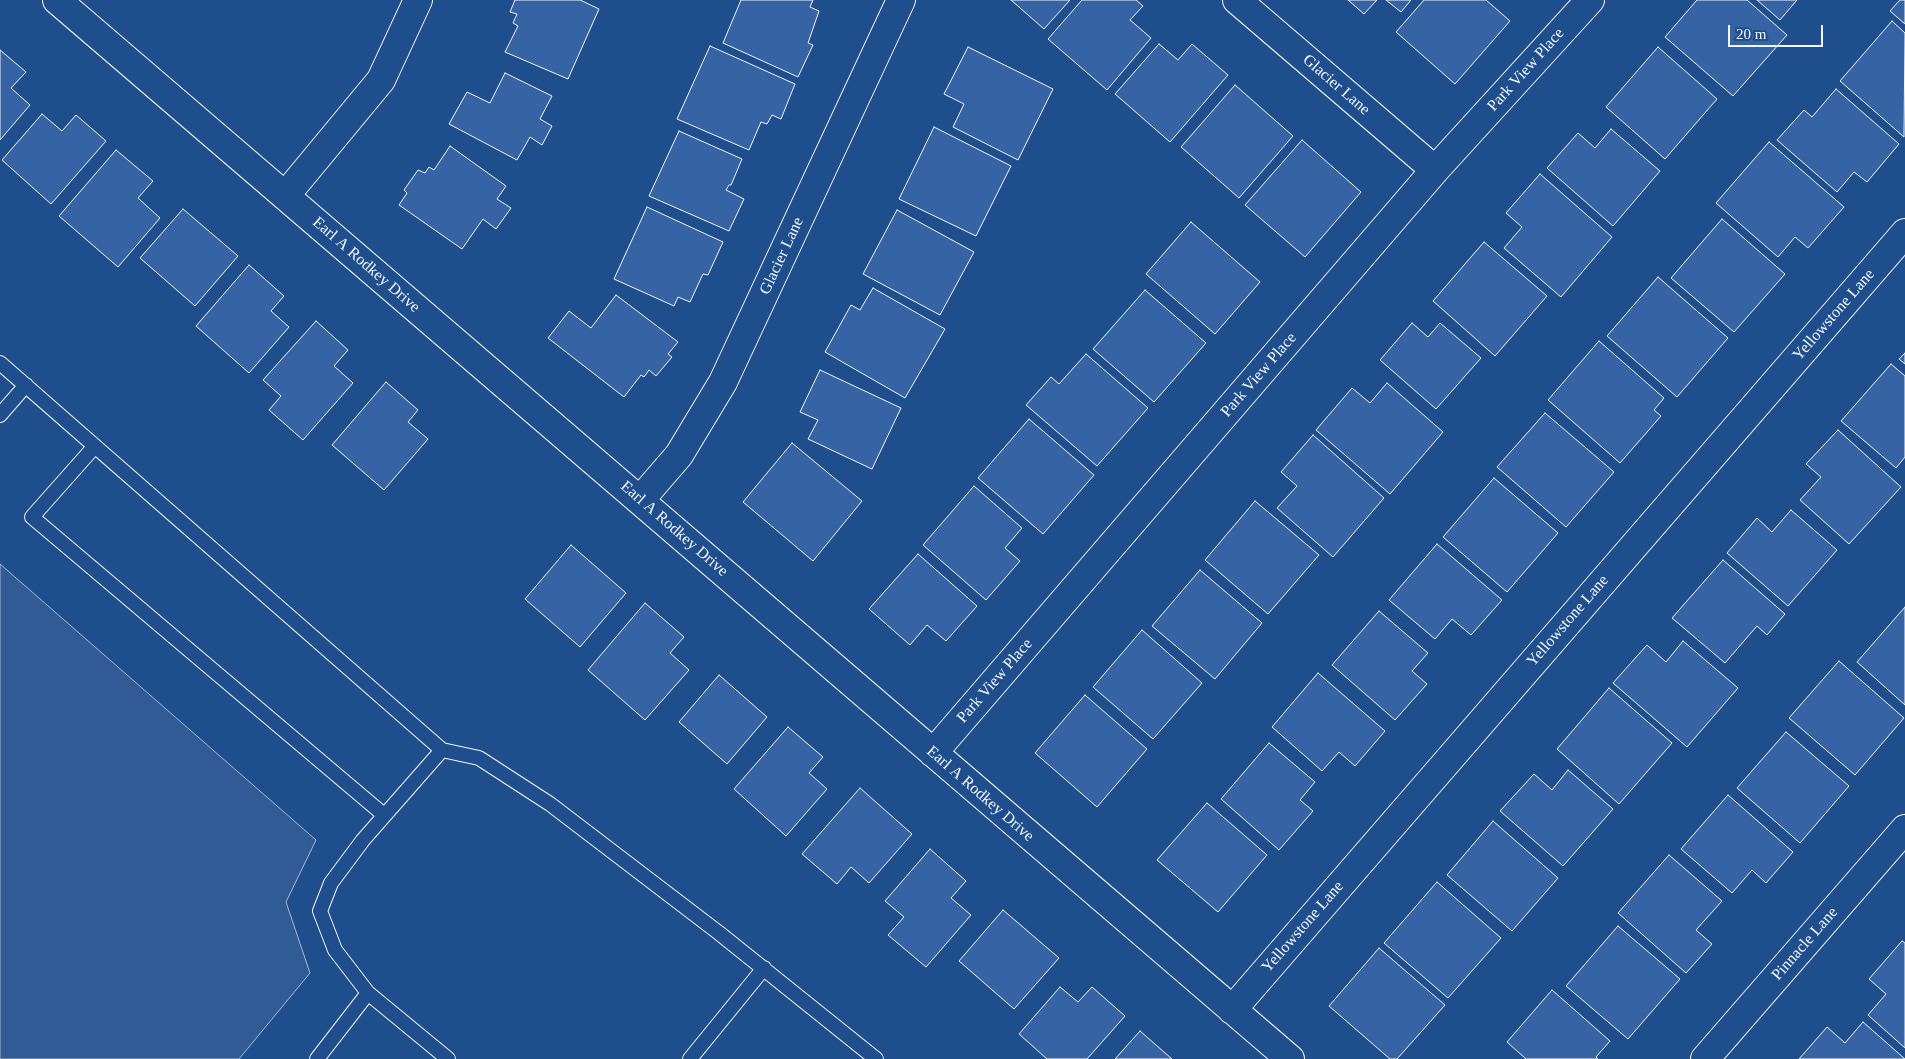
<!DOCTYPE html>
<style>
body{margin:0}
#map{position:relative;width:1905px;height:1059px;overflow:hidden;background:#1f4e8c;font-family:"Times New Roman",serif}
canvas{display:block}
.scale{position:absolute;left:1728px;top:25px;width:95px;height:22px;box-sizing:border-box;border:2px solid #f2f6ff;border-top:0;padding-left:6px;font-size:15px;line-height:18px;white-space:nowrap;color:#f2f6ff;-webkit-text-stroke:4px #1f4e8c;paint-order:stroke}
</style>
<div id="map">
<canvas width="1905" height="1059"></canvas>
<div class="scale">20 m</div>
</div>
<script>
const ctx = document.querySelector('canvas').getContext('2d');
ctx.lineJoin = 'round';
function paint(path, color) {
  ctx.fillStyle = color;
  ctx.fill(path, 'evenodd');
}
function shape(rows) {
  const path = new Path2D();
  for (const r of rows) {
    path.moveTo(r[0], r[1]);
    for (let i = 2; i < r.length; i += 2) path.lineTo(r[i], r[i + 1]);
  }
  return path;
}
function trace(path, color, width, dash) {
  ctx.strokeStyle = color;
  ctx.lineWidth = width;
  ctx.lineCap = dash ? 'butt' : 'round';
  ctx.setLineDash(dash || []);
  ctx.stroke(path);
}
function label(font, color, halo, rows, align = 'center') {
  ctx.font = font + ' "Times New Roman",serif';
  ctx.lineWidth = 4;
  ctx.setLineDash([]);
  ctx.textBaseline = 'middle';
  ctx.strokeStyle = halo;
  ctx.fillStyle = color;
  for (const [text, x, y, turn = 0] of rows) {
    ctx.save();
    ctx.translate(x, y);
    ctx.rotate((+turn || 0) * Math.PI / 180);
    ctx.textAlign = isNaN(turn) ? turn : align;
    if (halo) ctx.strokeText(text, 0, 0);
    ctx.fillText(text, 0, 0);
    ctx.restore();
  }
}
const built = shape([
 [0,564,316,840,286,902,310,973,239,1059,0,1059,0,564]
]);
const building = shape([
 [515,0,580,0,599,9,568,79,505,52,518,26,513,23,517,14,510,12,515,0],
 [741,0,813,0,810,7,819,11,808,43,813,45,798,77,723,43,741,0],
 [1011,0,1070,0,1044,29,1011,0],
 [1082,0,1136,0,1143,6,1130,20,1151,38,1107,90,1048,39,1082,0],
 [1348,0,1377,0,1364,14,1348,0],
 [1386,0,1411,0,1401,12,1386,0],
 [1424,0,1486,0,1510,21,1455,84,1396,32,1424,0],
 [1697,0,1747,0,1787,35,1733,96,1665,37,1697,0],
 [1757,0,1797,0,1780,20,1757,0],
 [1900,0,1905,0,1905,24,1890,11,1900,0],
 [1892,21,1905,33,1904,137,1840,81,1892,21],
 [1159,44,1178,60,1192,44,1228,75,1170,142,1115,94,1159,44],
 [710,46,795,84,781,119,772,115,767,124,761,122,749,150,677,119,710,46],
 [968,47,1053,89,1018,160,953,127,964,104,944,94,968,47],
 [1658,47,1717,99,1665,159,1606,107,1658,47],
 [0,50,26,72,11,88,30,105,0,140,0,50],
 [505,73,552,96,540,119,552,126,542,145,530,137,517,160,449,124,467,92,490,103,505,73],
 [1235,85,1293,136,1239,198,1181,147,1235,85],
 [1836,89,1899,144,1867,182,1854,172,1837,192,1777,140,1804,110,1812,117,1836,89],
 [42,114,62,131,76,115,106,141,51,204,2,160,42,114],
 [934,127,1011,166,976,236,899,199,934,127],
 [1611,129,1660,171,1613,226,1547,168,1578,133,1595,148,1611,129],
 [679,131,742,159,731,185,729,185,726,190,744,199,729,231,649,196,679,131],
 [1302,140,1361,192,1305,257,1245,205,1302,140],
 [1769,142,1844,207,1808,248,1795,237,1778,257,1716,203,1769,142],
 [450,146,506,186,497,199,511,208,496,229,483,219,462,249,399,205,407,193,404,190,418,170,425,173,429,167,434,170,450,146],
 [116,150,153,181,138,198,160,218,118,267,59,216,116,150],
 [1540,174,1612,237,1561,297,1504,248,1522,227,1506,213,1540,174],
 [647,207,723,242,708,275,703,274,690,302,678,297,674,306,614,279,647,207],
 [183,209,238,256,195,306,140,258,183,209],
 [897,210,974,252,940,315,863,274,897,210],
 [1722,219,1785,274,1734,332,1671,278,1722,219],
 [1191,222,1260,282,1215,334,1146,274,1191,222],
 [1484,242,1547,296,1495,356,1433,301,1484,242],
 [249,265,284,296,271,311,289,327,249,373,196,326,249,265],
 [1658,277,1728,338,1677,397,1607,336,1658,277],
 [873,288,945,329,905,398,825,352,851,305,860,310,873,288],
 [1145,290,1206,343,1154,402,1093,349,1145,290],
 [616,295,678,342,668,354,672,357,656,376,649,370,644,377,641,375,624,397,548,338,569,311,591,328,616,295],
 [316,321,348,350,334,366,353,383,303,440,269,410,281,396,263,380,316,321],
 [1412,323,1428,337,1440,323,1481,358,1436,409,1380,360,1412,323],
 [1599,341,1664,398,1654,410,1661,416,1620,463,1548,400,1599,341],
 [1905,353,1905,364,1899,359,1905,353],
 [1086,354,1148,408,1097,466,1026,405,1051,377,1059,384,1086,354],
 [1891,364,1905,376,1905,457,1896,468,1841,421,1891,364],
 [820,370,901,408,872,469,808,439,818,420,800,412,820,370],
 [386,382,418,410,408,422,428,439,384,490,332,445,386,382],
 [1387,383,1443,432,1390,494,1316,430,1352,388,1370,403,1387,383],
 [1545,413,1614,472,1566,527,1497,467,1545,413],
 [1029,419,1094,475,1043,534,978,478,1029,419],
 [1838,430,1901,487,1849,544,1800,500,1821,477,1806,464,1838,430],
 [1313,435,1384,498,1333,557,1277,508,1297,486,1281,472,1313,435],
 [792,443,862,501,813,561,743,502,792,443],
 [1494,478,1558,533,1507,592,1443,537,1494,478],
 [974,486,1022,528,1005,548,1020,561,986,600,923,545,974,486],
 [1255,501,1319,555,1268,614,1205,560,1255,501],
 [1791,510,1837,550,1788,606,1727,553,1757,518,1772,532,1791,510],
 [1437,544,1502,600,1471,635,1452,619,1435,639,1389,600,1437,544],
 [571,545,626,593,580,647,525,599,571,545],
 [918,554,977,606,946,641,927,625,910,645,869,609,918,554],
 [1723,560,1785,614,1767,635,1757,626,1725,663,1672,618,1723,560],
 [1200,570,1262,623,1215,679,1152,626,1200,570],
 [645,603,684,637,670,653,689,670,645,720,588,670,645,603],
 [1905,607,1905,705,1857,662,1905,607],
 [1379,611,1428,653,1412,671,1427,684,1395,720,1332,665,1379,611],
 [1142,630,1202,683,1153,739,1093,687,1142,630],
 [1683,641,1738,688,1687,747,1613,683,1647,645,1666,662,1683,641],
 [1839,661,1904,718,1855,775,1789,718,1839,661],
 [1318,673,1385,731,1355,766,1339,752,1322,771,1272,727,1318,673],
 [719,675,767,717,727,764,679,722,719,675],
 [1609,688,1672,743,1619,804,1557,749,1609,688],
 [1085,695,1147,749,1097,807,1035,753,1085,695],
 [788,727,823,757,809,773,827,789,786,836,734,789,788,727],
 [1786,732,1849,786,1800,843,1737,788,1786,732],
 [1269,743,1315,782,1300,800,1313,811,1279,850,1221,799,1269,743],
 [1568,770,1613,809,1563,866,1500,811,1534,774,1552,790,1568,770],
 [860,788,912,834,869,883,851,867,837,884,802,854,860,788],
 [1728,795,1793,852,1766,883,1752,870,1732,893,1681,849,1728,795],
 [1207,803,1267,855,1218,912,1157,860,1207,803],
 [1493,821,1558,878,1512,931,1447,875,1493,821],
 [930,849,966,881,951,898,971,915,926,967,888,935,904,917,885,901,930,849],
 [1669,855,1722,901,1696,930,1712,944,1686,973,1618,913,1669,855],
 [1437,882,1501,938,1448,998,1384,943,1437,882],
 [1003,910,1059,958,1014,1009,959,961,1003,910],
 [1618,926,1680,979,1628,1039,1566,986,1618,926],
 [1902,941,1905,943,1905,1048,1868,1015,1886,994,1869,979,1902,941],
 [1379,948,1445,1005,1397,1059,1390,1059,1329,1006,1379,948],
 [1060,987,1078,1002,1092,987,1125,1016,1087,1059,1047,1059,1019,1034,1060,987],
 [1552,990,1610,1041,1596,1057,1598,1059,1526,1059,1507,1042,1552,990],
 [1863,1022,1905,1059,1799,1059,1827,1027,1845,1043,1863,1022],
 [1140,1031,1172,1059,1115,1059,1140,1031]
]);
const lane = shape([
 [0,363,442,750,479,758,550,804,719,933,876,1059],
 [0,415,26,385],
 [95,446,32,517,384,815],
 [368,993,335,950,320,911,331,883,363,840,442,750],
 [317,1059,368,993,448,1059],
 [690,1059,764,968]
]);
const street = shape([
 [57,0,1290,1059],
 [1237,0,1435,170],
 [285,196,381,80,418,0],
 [641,499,679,455,723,382,901,0],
 [933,753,1435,170,1590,0],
 [1232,1010,1905,233],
 [1705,1059,1905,829]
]);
const streetNames = [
 ["Park View Place",1526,70,-48],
 ["Glacier Lane",1336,85,41],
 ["Glacier Lane",782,256,-65],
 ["Earl A Rodkey Drive",366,265,41],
 ["Yellowstone Lane",1834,315,-49],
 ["Park View Place",1259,375,-49],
 ["Earl A Rodkey Drive",674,529,41],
 ["Yellowstone Lane",1568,621,-49],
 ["Park View Place",995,681,-49],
 ["Earl A Rodkey Drive",980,794,41],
 ["Yellowstone Lane",1303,927,-49],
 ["Pinnacle Lane",1805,944,-49]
];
paint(built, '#305b95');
trace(built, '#a8bbd7', 1);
paint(building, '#3563a3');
trace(building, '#f2f6ff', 1);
trace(lane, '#f2f6ff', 16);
trace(street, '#f2f6ff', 30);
trace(lane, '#1f4e8c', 14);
trace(street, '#1f4e8c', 28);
label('16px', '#f2f6ff', '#1f4e8c', streetNames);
</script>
